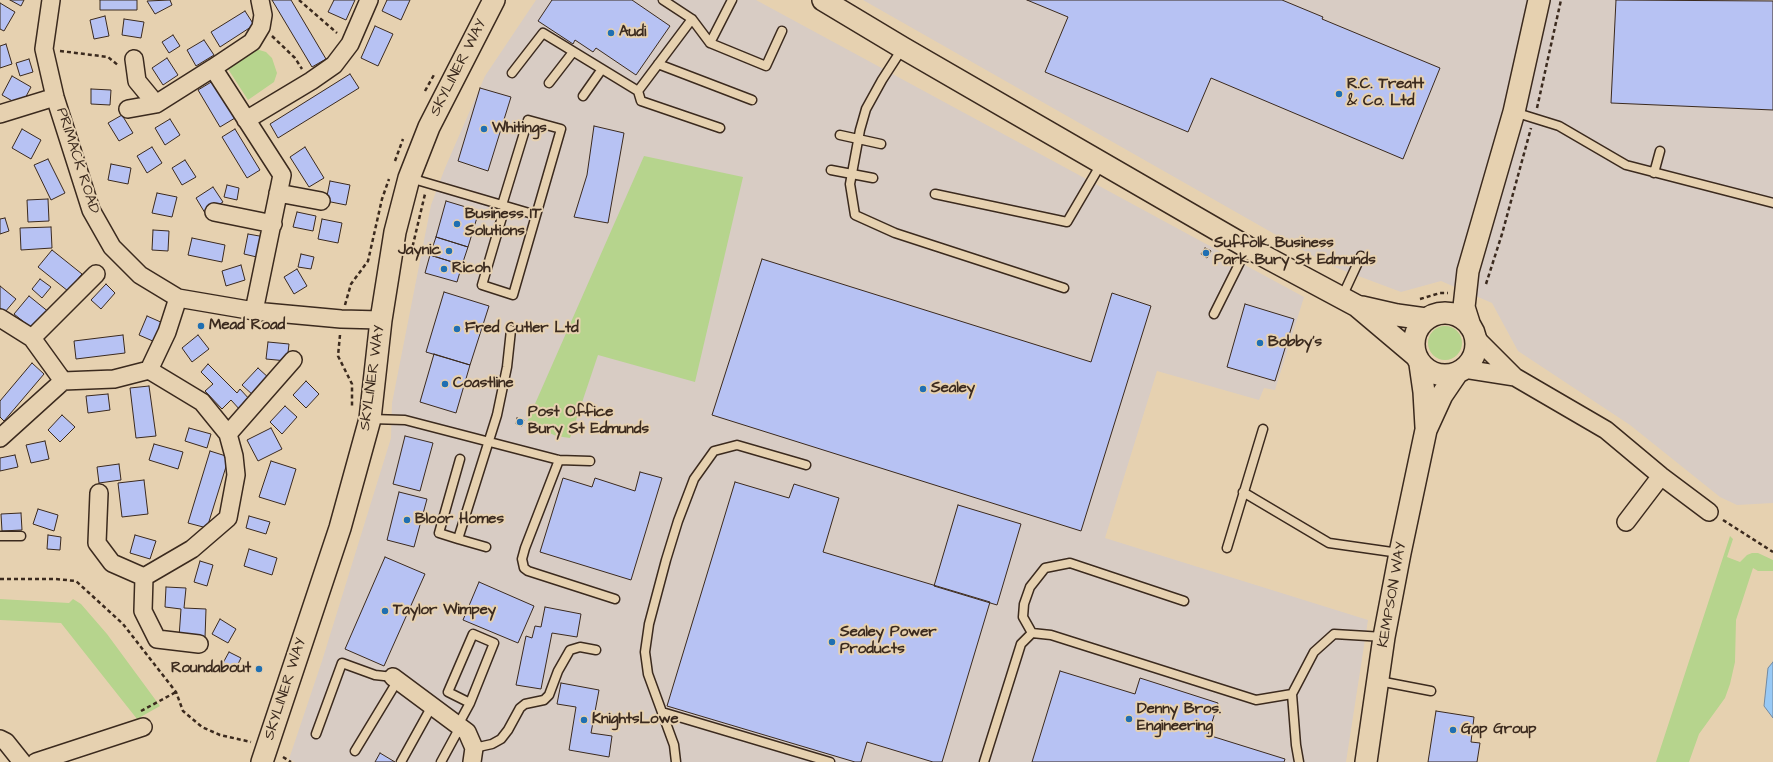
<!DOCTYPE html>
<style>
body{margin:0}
canvas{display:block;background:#e6d1b0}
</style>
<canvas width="1773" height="762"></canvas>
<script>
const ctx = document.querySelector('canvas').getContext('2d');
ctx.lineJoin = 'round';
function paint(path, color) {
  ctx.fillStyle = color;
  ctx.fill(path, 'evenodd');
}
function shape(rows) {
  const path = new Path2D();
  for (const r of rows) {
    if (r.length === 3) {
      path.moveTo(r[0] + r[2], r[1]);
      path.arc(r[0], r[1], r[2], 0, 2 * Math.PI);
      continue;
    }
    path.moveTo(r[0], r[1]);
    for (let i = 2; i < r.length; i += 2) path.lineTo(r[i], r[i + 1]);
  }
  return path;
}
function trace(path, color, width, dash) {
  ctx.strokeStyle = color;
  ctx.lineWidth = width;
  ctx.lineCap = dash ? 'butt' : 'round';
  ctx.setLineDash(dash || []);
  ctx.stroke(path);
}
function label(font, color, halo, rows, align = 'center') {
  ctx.font = font + ' "Architects Daughter",sans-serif';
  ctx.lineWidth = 4;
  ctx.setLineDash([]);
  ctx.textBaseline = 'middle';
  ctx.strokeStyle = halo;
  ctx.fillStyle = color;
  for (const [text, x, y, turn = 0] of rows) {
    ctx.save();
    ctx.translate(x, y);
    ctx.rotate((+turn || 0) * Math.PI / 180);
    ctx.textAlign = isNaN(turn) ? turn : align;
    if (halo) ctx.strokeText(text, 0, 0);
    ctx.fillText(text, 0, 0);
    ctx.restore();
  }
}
const built = shape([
 [536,0,756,0,1304,297,1275,390,1264,388,1259,400,1157,371,1105,538,1368,620,1346,762,295,762,289,759,322,661,391,438,392,403,431,205,445,168,485,76],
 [863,0,1773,0,1773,503,1737,505,1720,497,1630,425,1518,351,1492,303,1441,281,1401,292,1329,265]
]);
const green = shape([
 [256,49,266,52,272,58,277,73,274,82,248,100,228,69],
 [644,156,743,177,695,382,598,355,570,438,556,436,527,422],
 [1445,343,17],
 [1730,536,1733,539,1727,557,1740,562,1747,555,1752,553,1758,553,1773,560,1773,571,1758,571,1753,568,1736,620,1735,662,1730,684,1725,698,1699,734,1689,762,1656,762],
 [0,599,69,603,73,599,81,604,107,634,160,706,137,719,61,623,0,620]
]);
const water = shape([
 [1773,662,1773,718,1764,706,1768,668,1773,662]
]);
const building = shape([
 [10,0,24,0,21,6,10,0],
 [100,0,137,0,137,10,100,10,100,0],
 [170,0,172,5,155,14,147,1,170,0],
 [272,0,291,0,326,59,312,67,272,0],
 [334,0,355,0,346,20,328,12,334,0],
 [387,0,410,0,401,20,382,11,387,0],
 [552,0,632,0,670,26,636,75,596,48,593,52,575,40,573,44,538,21,552,0],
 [1027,0,1282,0,1323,17,1322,19,1440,68,1403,159,1211,78,1188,132,1045,72,1068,17,1027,0],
 [1616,0,1773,1,1773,110,1611,103,1616,0],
 [0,3,15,12,4,31,0,29,0,3],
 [245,11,254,25,220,47,211,32,245,11],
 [105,16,109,36,94,39,90,20,105,16],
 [124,19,144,22,141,38,122,35,124,19],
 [375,26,393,34,378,66,361,58,375,26],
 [173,35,180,46,169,53,162,42,173,35],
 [204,40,214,55,196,66,187,50,204,40],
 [6,44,12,64,0,68,0,46,6,44],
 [167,58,178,75,163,85,152,68,167,58],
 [29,59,33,72,20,76,16,63,29,59],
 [350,74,359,88,278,138,270,124,350,74],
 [12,76,31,87,21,106,2,95,12,76],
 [213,81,235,118,220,127,198,90,213,81],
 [480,88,511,97,488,171,458,161,480,88],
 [91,89,111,90,110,105,91,104,91,89],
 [122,115,133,133,119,141,108,123,122,115],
 [170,119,180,135,165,145,155,128,170,119],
 [594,126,624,133,608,223,574,217,587,175,594,126],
 [22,129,41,140,31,159,12,148,22,129],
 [235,129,260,170,247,178,222,137,235,129],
 [152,147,162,163,147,173,137,156,152,147],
 [305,147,324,178,309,187,290,157,305,147],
 [48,159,65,193,51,200,34,165,48,159],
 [185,160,196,177,182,185,172,168,185,160],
 [111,164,131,168,128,184,108,180,111,164],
 [330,181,350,185,346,205,326,201,330,181],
 [227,185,239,188,237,200,224,197,227,185],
 [213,187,223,202,205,213,196,198,213,187],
 [157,193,177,197,172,217,152,213,157,193],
 [48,199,49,221,28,222,27,200,48,199],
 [446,201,479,211,468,247,436,237,446,201],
 [297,212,316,216,313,231,293,227,297,212],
 [5,218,9,231,0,234,0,219,5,218],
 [322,219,342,223,338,243,318,239,322,219],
 [51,227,52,248,21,250,20,228,51,227],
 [153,230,169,231,168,251,152,250,153,230],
 [248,234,265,237,261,258,244,254,248,234],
 [436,237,468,247,462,265,430,255,436,237],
 [192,238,225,245,222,262,188,255,192,238],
 [1205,248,1211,251,1207,258,1201,254,1205,248],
 [52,250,82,274,68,291,38,267,52,250],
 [301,254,314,257,311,269,298,267,301,254],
 [430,255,462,265,457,282,425,273,430,255],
 [762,259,1091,362,1112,293,1151,306,1081,531,712,415,762,259],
 [241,265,245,280,226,286,222,271,241,265],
 [297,269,307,286,294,294,284,277,297,269],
 [40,279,51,287,42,298,32,289,40,279],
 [106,284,115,293,101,309,91,300,106,284],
 [0,286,16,299,5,312,0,308,0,286],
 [444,292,489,306,470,365,426,352,444,292],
 [29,296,50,313,35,331,14,314,29,296],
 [1245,304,1294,319,1275,381,1227,367,1245,304],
 [147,316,163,323,155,342,139,335,147,316],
 [123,335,125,353,76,359,74,341,123,335],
 [198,335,209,349,192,362,182,348,198,335],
 [268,342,289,344,287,361,266,359,268,342],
 [434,354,470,365,456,413,420,402,434,354],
 [32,363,44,374,4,421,0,417,0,401,32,363],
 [208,364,237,393,240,389,251,401,241,411,231,400,222,409,205,391,213,384,201,372,208,364],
 [258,368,270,379,254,396,242,385,258,368],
 [306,381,319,394,306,408,293,395,306,381],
 [149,386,156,436,136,438,130,388,149,386],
 [108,394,110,410,88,413,86,396,108,394],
 [285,406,297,417,282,434,270,422,285,406],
 [62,415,75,427,60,442,48,430,62,415],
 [517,418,524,420,522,426,516,424,517,418],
 [189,428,211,434,207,448,185,441,189,428],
 [271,428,282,449,258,461,247,440,271,428],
 [405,436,433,443,420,491,393,484,405,436],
 [45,441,49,459,31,463,26,445,45,441],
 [154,444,183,452,178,469,149,460,154,444],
 [210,451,229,457,207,528,188,523,210,451],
 [15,455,18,467,0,471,0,458,15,455],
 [271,461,296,469,285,505,259,497,271,461],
 [119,464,121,480,99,483,97,467,119,464],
 [640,472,662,478,631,580,540,552,563,478,592,487,595,478,635,491,640,472],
 [144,480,148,514,122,517,118,483,144,480],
 [735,482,789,498,794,484,839,498,823,552,990,602,942,762,933,762,867,742,861,762,855,762,667,706,735,482],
 [399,492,427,499,414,547,387,540,399,492],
 [958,505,1021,524,997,605,934,586,958,505],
 [38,509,58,515,54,531,33,524,38,509],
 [21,513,22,530,2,531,1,514,21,513],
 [249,516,270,522,266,534,246,528,249,516],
 [48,535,61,537,60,550,47,549,48,535],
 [135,535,156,541,150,559,130,553,135,535],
 [249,549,277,558,272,575,244,566,249,549],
 [385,557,425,574,384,666,345,649,385,557],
 [200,561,213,565,207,586,194,582,200,561],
 [479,582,534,606,518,643,463,620,479,582],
 [166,587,186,588,184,608,206,609,205,638,179,637,181,609,165,607,166,587],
 [545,607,581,614,577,637,552,633,541,689,516,685,526,636,532,638,535,626,541,627,545,607],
 [220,619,236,629,228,643,212,634,220,619],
 [229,652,241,658,235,670,223,663,229,652],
 [1060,671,1135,694,1140,678,1218,703,1208,735,1285,759,1284,762,1032,762,1060,671],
 [561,683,599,690,591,733,612,736,609,757,569,750,576,707,557,704,561,683],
 [1436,711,1474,717,1471,742,1480,743,1477,762,1428,762,1436,711],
 [380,753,395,762,375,762,380,753]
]);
const path = shape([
 [299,0,337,33],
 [272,36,295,58,302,69],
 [60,51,108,57,119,66],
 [425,91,435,73],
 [1537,108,1561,0],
 [395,161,403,139],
 [411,253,425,194],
 [1486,284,1502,234,1531,128],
 [1420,299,1440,293,1448,293],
 [345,305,351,284,368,261,382,199,389,179],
 [340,335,338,356,352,384,352,407],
 [1723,520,1773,552],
 [0,579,56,579,76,581,123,624,176,692,183,711,202,727,220,735,251,742],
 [141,711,176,692],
 [283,757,291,762]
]);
const service = shape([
 [663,0,692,19,710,43,766,66,782,31],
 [710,43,732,0],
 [902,49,882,80,866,109,860,130,850,184,855,215,895,233,1064,288],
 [658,64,752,100],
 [512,73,543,33,638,91,692,19],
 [549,83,573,52],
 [638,91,641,101,720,128],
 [583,96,602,69],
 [1514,112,1559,126,1626,165,1773,203],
 [840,135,881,144],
 [831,170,873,178],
 [1654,173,1660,151],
 [410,178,536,215],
 [935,194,1067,222,1101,164],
 [502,205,528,120,561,129,513,295,482,285,505,207],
 [1342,297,1361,256],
 [1214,314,1247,248],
 [371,419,405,420,559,460,590,461],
 [559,460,525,548,522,559,524,568,528,571,615,599],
 [1243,492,1329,543,1399,553],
 [0,536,21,536],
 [458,539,439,533,460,459],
 [486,547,458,539,497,415,507,367,511,330],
 [1227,548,1263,429],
 [1032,633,1023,617,1024,604,1030,587,1045,568,1070,563,1184,601],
 [1379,681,1431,691],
 [1292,694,1296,745,1299,762],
 [662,712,830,762],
 [458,725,470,703,494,643,473,634,448,692,470,703],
 [316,734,342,663,375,675,393,677],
 [474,748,492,744,501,739,508,730,520,708,525,704,544,700,549,695,558,671,570,650,580,647,596,650],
 [355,751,398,680],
 [401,762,432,706],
 [441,762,460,727],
 [676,762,674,745,648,674,645,652,649,624,666,560,678,521,694,479,714,451,737,445,806,465],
 [984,762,1021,644,1032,633,1051,635,1256,700,1292,694,1314,652,1334,634,1384,637]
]);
const minor = shape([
 [51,0,44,49,55,97,91,210,112,247,140,275,178,298,254,311,341,319,381,320],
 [134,59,137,81,156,104],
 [213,68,282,175,254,311],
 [128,109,156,104,213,68,252,42,261,27,263,15,260,0],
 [0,114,55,97],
 [246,120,311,81,334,65,350,44,369,0],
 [278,193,321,201],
 [214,212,273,224],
 [0,318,32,338,63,381],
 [1475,337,1515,377,1606,430,1661,476,1709,512],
 [32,338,96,274],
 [1464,369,1515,377],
 [149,370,202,402,228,434,234,456,236,475,228,518,192,549,144,577,143,611,157,639,199,644],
 [228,434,293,360],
 [0,438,63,381,114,379,149,370,167,332,178,298],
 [99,493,97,543,112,563,144,577],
 [1626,522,1661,476],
 [393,677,467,732,474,748,472,762],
 [0,739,6,742,22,762],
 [36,762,143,727]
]);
const tertiary = shape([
 [823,0,903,48,1247,247,1357,306,1415,355],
 [1362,307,1397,315,1426,319],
 [1445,344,31],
 [1470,326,1464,307,1468,271,1514,112,1539,0],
 [1420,364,1424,392,1426,427],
 [262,762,340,528,370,419,381,320,395,232,409,178,429,127,494,0],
 [1366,762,1384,637,1400,553,1426,430,1442,395,1457,373]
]);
const markers = [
 [611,33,4,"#1f6fb2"],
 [1339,94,4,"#1f6fb2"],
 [484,129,4,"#1f6fb2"],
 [457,224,4,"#1f6fb2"],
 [449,251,4,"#1f6fb2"],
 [1206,253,4,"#1f6fb2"],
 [444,269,4,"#1f6fb2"],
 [201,326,4,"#1f6fb2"],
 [457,329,4,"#1f6fb2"],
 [1260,343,4,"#1f6fb2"],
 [445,384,4,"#1f6fb2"],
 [923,389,4,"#1f6fb2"],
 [520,422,4,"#1f6fb2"],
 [407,520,4,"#1f6fb2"],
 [385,611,4,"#1f6fb2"],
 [832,642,4,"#1f6fb2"],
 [259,669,4,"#1f6fb2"],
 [1129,719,4,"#1f6fb2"],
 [584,720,4,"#1f6fb2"],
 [1453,730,4,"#1f6fb2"]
];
const poiNames = [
 ["Audi",619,33],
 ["R.C. Treatt",1347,85],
 ["& Co. Ltd",1347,102],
 ["Whitings",492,129],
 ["Business IT",465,215],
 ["Solutions",465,232],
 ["Suffolk Business",1214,244],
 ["Park Bury St Edmunds",1214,261],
 ["Jaynic",441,251,"right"],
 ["Ricoh",452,269],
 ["Mead Road",209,326],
 ["Fred Cutler Ltd",465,329],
 ["Bobby's",1268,343],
 ["Coastline",453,384],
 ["Sealey",931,389],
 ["Post Office",528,413],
 ["Bury St Edmunds",528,430],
 ["Bloor Homes",415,520],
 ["Taylor Wimpey",393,611],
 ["Sealey Power",840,633],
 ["Products",840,650],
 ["Roundabout",251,669,"right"],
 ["Denny Bros.",1137,710],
 ["Engineering",1137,727],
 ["KnightsLowe",592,720],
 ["Gap Group",1461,730]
];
const streetNames = [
 ["SKYLINER WAY",459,68,-63],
 ["PRIMACK ROAD",77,161,72],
 ["SKYLINER WAY",373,378,-82],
 ["KEMPSON WAY",1393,595,-80],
 ["SKYLINER WAY",286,689,-72]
];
paint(built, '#d8ccc4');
paint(green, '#b6d48d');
paint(water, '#98c9f5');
trace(water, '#73899f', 1);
paint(building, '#b7c2f3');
trace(building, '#3b2a1e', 1);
trace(service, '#3b2a1e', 11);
trace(minor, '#3b2a1e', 20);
trace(tertiary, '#3b2a1e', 24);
trace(path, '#3b2a1e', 2.5, [4, 3]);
trace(service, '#e6d1b0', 8);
trace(minor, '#e6d1b0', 17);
trace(tertiary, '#e6d1b0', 21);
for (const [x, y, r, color] of markers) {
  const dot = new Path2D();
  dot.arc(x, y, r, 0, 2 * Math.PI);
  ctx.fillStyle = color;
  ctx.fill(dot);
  trace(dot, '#e6d1b0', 1.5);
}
label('bold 15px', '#3b2a1e', '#e6d1b0', poiNames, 'left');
label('15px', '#3b2a1e', '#e6d1b0', streetNames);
</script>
